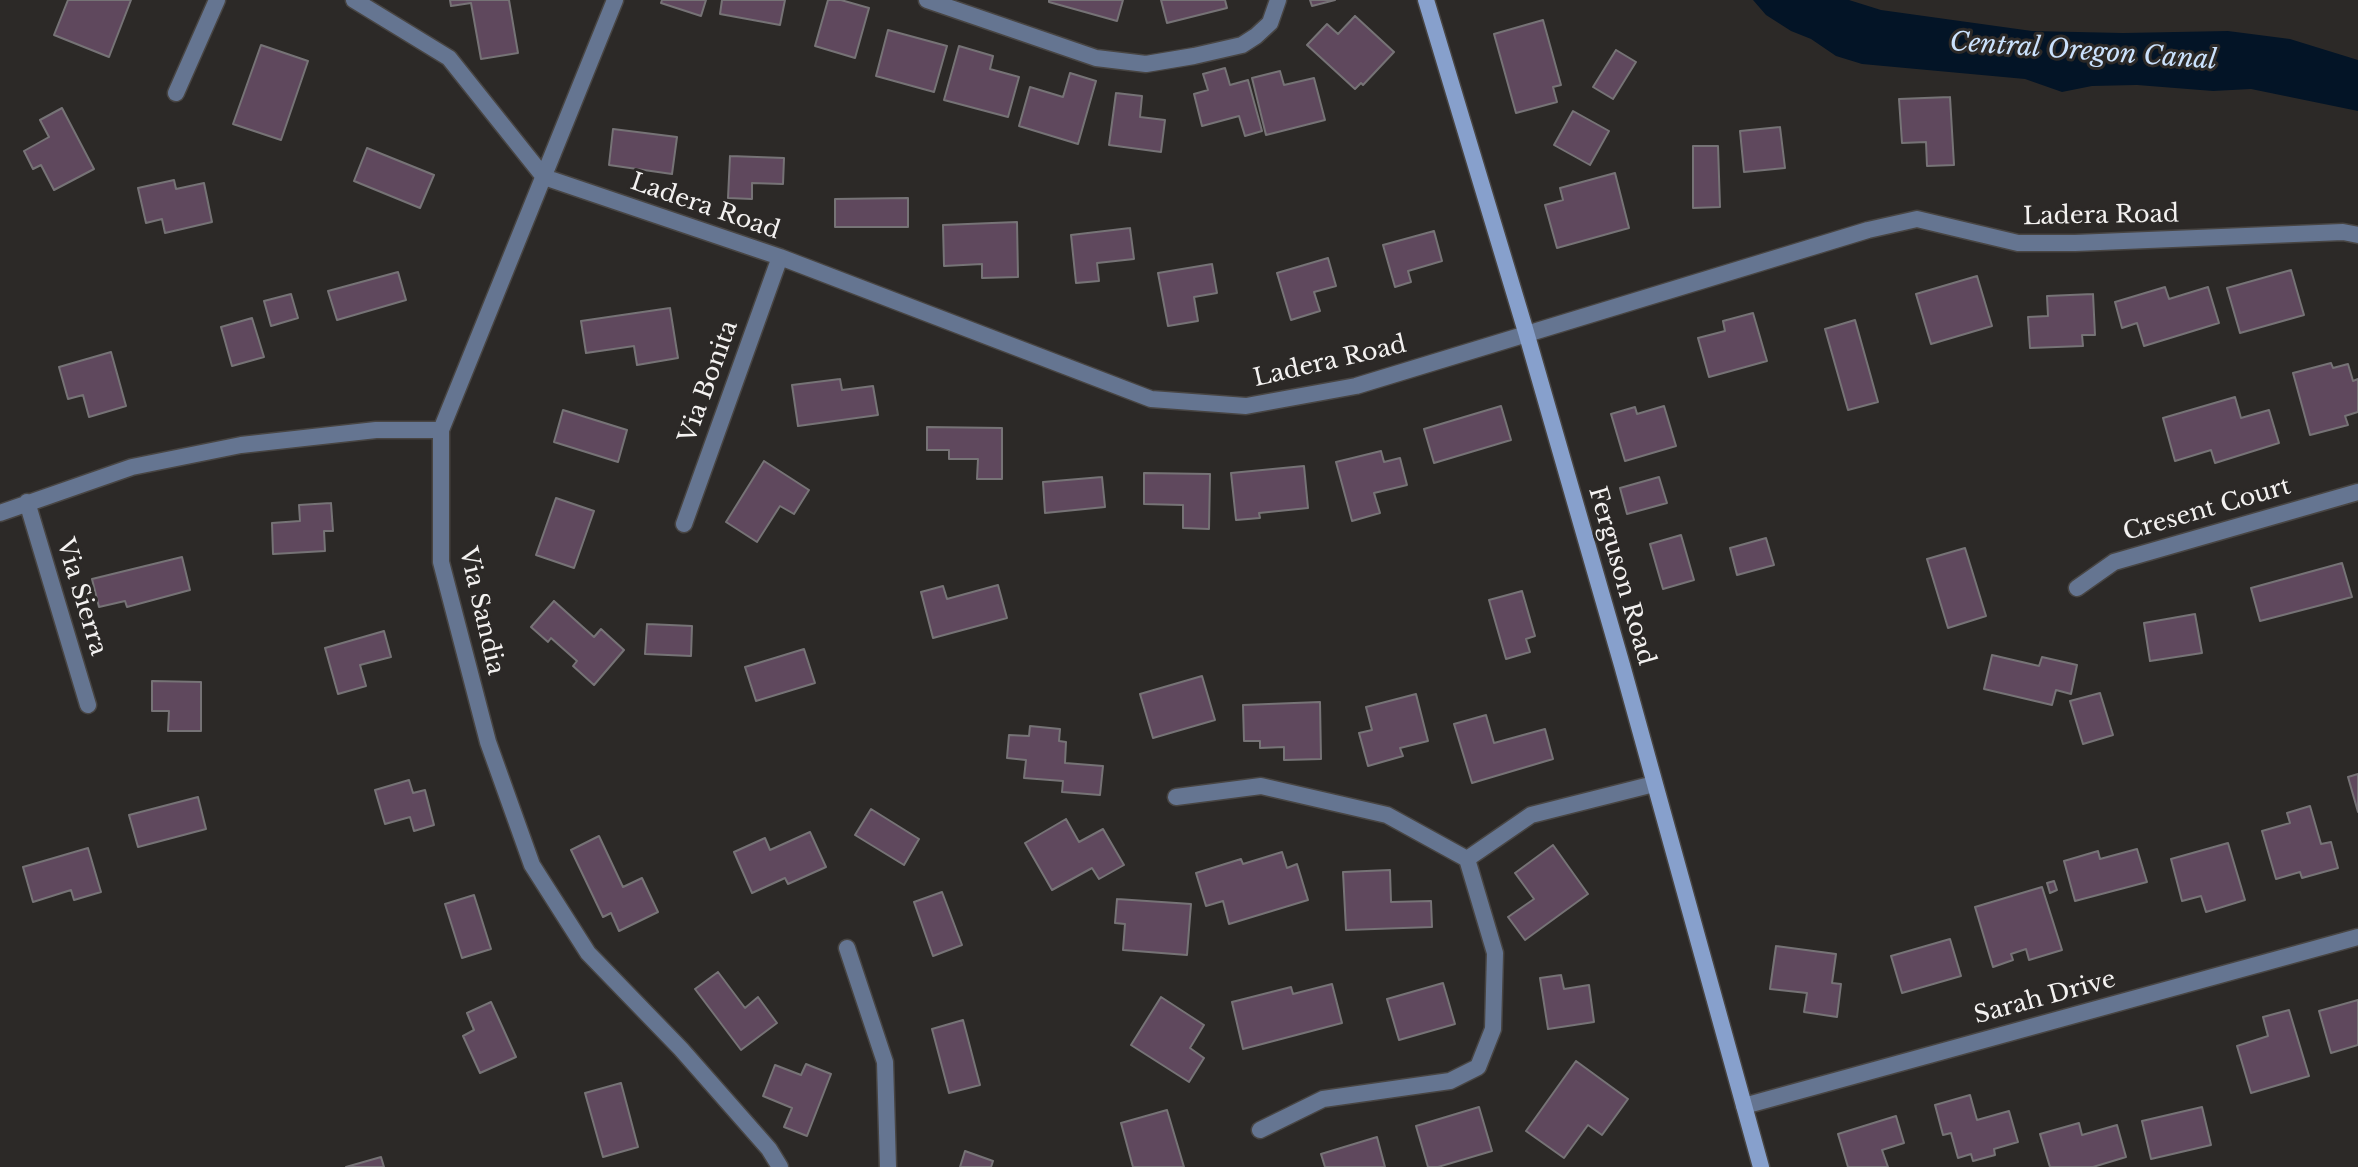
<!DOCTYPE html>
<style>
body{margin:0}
canvas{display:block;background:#2c2927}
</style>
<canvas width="2358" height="1167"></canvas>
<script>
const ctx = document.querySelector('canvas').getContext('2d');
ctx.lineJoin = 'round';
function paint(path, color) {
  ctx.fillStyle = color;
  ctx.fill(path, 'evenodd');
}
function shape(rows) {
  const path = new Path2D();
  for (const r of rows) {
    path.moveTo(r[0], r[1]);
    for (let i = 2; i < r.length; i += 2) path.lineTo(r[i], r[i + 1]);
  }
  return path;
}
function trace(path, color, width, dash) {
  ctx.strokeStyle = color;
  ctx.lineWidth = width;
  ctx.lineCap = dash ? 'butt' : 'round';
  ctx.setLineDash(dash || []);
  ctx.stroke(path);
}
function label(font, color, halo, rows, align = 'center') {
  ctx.font = font + ' "Libre Baskerville",serif';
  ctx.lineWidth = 6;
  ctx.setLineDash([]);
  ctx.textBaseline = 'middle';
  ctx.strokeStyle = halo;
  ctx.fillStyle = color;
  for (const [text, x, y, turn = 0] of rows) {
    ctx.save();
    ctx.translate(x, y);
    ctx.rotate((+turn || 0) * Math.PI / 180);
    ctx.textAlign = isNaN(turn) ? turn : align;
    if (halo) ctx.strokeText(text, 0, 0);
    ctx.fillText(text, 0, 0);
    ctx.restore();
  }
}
const water = shape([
 [1753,0,1849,0,1881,10,2032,31,2123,33,2228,31,2290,39,2358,60,2358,111,2251,89,2213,91,2137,85,2092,86,2062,92,2025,79,1862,64,1836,56,1811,39,1791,31,1766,15]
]);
const building = shape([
 [68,0,131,0,109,57,54,35,68,0],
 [450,0,509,0,518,53,481,59,471,3,451,6,450,0],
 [662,0,706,0,701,16,661,3,662,0],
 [722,0,785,0,780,25,720,14,722,0],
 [828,0,841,0,869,8,855,58,815,46,828,0],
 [1049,0,1123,0,1117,21,1049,2,1049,0],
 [1161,0,1225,0,1227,8,1167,23,1161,0],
 [1310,0,1335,0,1312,6,1310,0],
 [1355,16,1394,52,1363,85,1361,83,1355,89,1307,45,1327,24,1338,34,1355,16],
 [1543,20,1561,85,1553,87,1557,102,1516,113,1494,34,1543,20],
 [888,30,947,46,934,92,876,76,888,30],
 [261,45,308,61,281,140,233,124,261,45],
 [959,46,993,56,990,69,1019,77,1008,117,944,100,959,46],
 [1616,50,1636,62,1613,99,1593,87,1616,50],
 [1225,68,1230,85,1248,80,1262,131,1245,136,1239,116,1202,126,1194,94,1208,90,1203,74,1225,68],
 [1280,71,1284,85,1314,78,1325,120,1266,135,1252,78,1280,71],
 [1070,73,1096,81,1078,144,1019,126,1030,87,1063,97,1070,73],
 [1116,93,1142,96,1140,117,1165,120,1161,152,1109,145,1116,93],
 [1950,97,1954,165,1927,166,1926,142,1902,143,1899,99,1950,97],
 [62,108,94,169,54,190,41,165,33,169,24,151,49,137,40,120,62,108],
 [1573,111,1609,131,1590,165,1554,145,1573,111],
 [1780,127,1785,168,1744,172,1740,131,1780,127],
 [613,129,677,137,672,174,609,165,613,129],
 [1693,146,1718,146,1720,207,1693,208,1693,146],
 [367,148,434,175,420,208,354,181,367,148],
 [730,156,784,158,783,184,752,183,752,199,728,198,730,156],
 [1615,173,1629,228,1557,248,1545,205,1563,200,1560,188,1615,173],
 [174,180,176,189,204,183,212,222,165,233,162,219,146,223,138,188,174,180],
 [908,198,908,227,835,227,835,199,908,198],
 [1017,222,1018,277,982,278,982,264,944,266,943,225,1017,222],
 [1130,228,1134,259,1097,263,1099,281,1076,283,1071,235,1130,228],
 [1434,231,1442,261,1408,271,1411,282,1395,287,1383,245,1434,231],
 [1328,258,1336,286,1314,292,1320,311,1291,320,1277,273,1328,258],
 [1212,264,1217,293,1194,297,1198,321,1168,326,1158,273,1212,264],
 [2291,270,2304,315,2240,333,2227,288,2291,270],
 [398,272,406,300,337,320,328,291,398,272],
 [1977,276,1992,326,1931,344,1916,294,1977,276],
 [2165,287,2169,299,2208,287,2219,323,2144,346,2137,323,2122,328,2115,302,2165,287],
 [291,294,298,318,271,326,264,301,291,294],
 [2093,294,2095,335,2082,335,2083,346,2030,348,2028,317,2048,316,2047,296,2093,294],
 [670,308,678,358,637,365,634,346,586,353,581,321,670,308],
 [1753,313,1767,361,1709,377,1698,338,1725,331,1723,321,1753,313],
 [252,318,264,357,232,366,221,327,252,318],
 [1855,320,1878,402,1848,410,1825,329,1855,320],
 [111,352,126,406,89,417,83,395,68,399,59,367,111,352],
 [2331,363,2333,368,2348,364,2353,381,2358,379,2358,412,2345,416,2348,425,2310,435,2293,373,2331,363],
 [840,379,842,390,873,386,878,415,798,426,792,385,840,379],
 [2235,397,2241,418,2269,410,2279,443,2215,463,2211,450,2175,461,2163,418,2235,397],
 [1501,406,1511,440,1434,463,1424,429,1501,406],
 [1664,406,1676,446,1625,461,1611,414,1635,407,1637,414,1664,406],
 [563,410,627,430,618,462,554,442,563,410],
 [927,427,1002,428,1002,479,977,479,978,459,949,459,949,450,927,450,927,427],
 [1381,451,1384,462,1400,458,1407,485,1374,493,1380,513,1352,521,1336,462,1381,451],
 [764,461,809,490,794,514,780,506,757,542,726,522,764,461],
 [1304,466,1308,508,1259,513,1260,518,1236,520,1231,473,1304,466],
 [1144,473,1210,474,1209,529,1183,528,1183,505,1144,504,1144,473],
 [1102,477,1105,507,1045,513,1043,482,1102,477],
 [1659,477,1667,503,1627,514,1620,488,1659,477],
 [556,498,594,511,574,568,536,555,556,498],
 [331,503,333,531,324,531,325,551,273,554,272,523,300,521,299,505,331,503],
 [1681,535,1694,580,1663,589,1650,544,1681,535],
 [1766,538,1774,565,1737,575,1730,548,1766,538],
 [1965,548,1986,616,1948,628,1927,559,1965,548],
 [182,557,190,590,127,607,125,601,99,607,92,579,182,557],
 [2342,563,2352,597,2260,621,2251,588,2342,563],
 [998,585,1007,618,933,638,921,592,943,586,947,599,998,585],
 [1522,591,1535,636,1526,639,1530,652,1506,659,1489,600,1522,591],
 [554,601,594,637,601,629,624,650,594,685,573,666,577,661,551,638,548,642,531,627,554,601],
 [2195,614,2202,653,2150,661,2144,623,2195,614],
 [647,624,692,626,691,656,645,654,647,624],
 [384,631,391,657,360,665,366,686,338,694,325,648,384,631],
 [804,649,815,683,756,701,745,667,804,649],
 [1992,655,2039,666,2042,657,2077,665,2071,694,2056,690,2052,705,1984,689,1992,655],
 [1202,676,1215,720,1153,738,1140,694,1202,676],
 [152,681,201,682,201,731,168,731,169,711,152,711,152,681],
 [2100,693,2113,735,2083,744,2070,701,2100,693],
 [1416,694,1428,741,1400,748,1403,756,1368,766,1359,733,1372,730,1366,707,1416,694],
 [1320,702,1321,759,1284,760,1284,747,1260,748,1260,741,1244,741,1243,705,1320,702],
 [1486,715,1494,743,1545,729,1553,759,1472,783,1454,724,1486,715],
 [1030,726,1060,729,1059,741,1066,742,1065,763,1103,766,1100,795,1062,792,1063,781,1024,778,1026,760,1007,758,1009,735,1029,736,1030,726],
 [2358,774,2358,812,2348,777,2358,774],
 [409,780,413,793,425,790,434,825,414,831,410,817,385,824,375,790,409,780],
 [198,797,206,829,138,847,129,815,198,797],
 [2310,806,2321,844,2331,842,2338,868,2302,878,2300,872,2276,879,2262,831,2290,823,2287,813,2310,806],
 [871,809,919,839,904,865,855,835,871,809],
 [1066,819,1079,842,1103,829,1124,865,1099,879,1092,868,1052,890,1025,843,1066,819],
 [810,832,826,867,788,884,785,878,752,893,734,852,765,838,770,850,810,832],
 [599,836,623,887,642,878,658,912,619,931,611,913,603,917,571,850,599,836],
 [2228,843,2245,900,2206,912,2201,896,2182,901,2171,859,2228,843],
 [1553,845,1588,894,1525,940,1508,917,1534,899,1515,873,1553,845],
 [88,848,101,892,74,900,71,890,33,902,23,867,88,848],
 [2137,849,2147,882,2075,901,2064,861,2098,851,2100,859,2137,849],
 [1282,852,1287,868,1297,864,1308,900,1229,924,1223,901,1206,906,1196,873,1241,859,1243,864,1282,852],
 [1390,870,1391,902,1431,901,1432,927,1346,930,1343,872,1390,870],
 [2054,881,2057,890,2050,893,2047,883,2054,881],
 [2042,887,2062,950,2029,960,2026,949,2011,954,2013,960,1993,967,1975,907,2042,887],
 [942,892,962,945,933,956,914,902,942,892],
 [474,895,491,949,462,958,445,904,474,895],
 [1117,899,1191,904,1187,955,1123,950,1125,924,1115,923,1117,899],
 [1950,939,1961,976,1902,993,1891,956,1950,939],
 [1776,946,1836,954,1832,983,1841,984,1837,1017,1804,1012,1807,993,1770,989,1776,946],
 [718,972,745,1008,758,997,777,1023,741,1050,695,989,718,972],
 [1561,975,1564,989,1589,985,1594,1022,1548,1029,1540,978,1561,975],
 [1443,983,1455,1024,1399,1040,1387,999,1443,983],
 [1332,984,1342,1023,1243,1049,1232,1002,1291,987,1293,994,1332,984],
 [1161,997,1204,1025,1190,1048,1204,1058,1189,1082,1131,1045,1161,997],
 [2358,1000,2358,1045,2331,1053,2319,1011,2358,1000],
 [491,1002,516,1057,480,1073,463,1036,474,1030,467,1013,491,1002],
 [2289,1010,2309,1076,2251,1093,2237,1046,2268,1036,2263,1017,2289,1010],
 [963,1020,980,1085,949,1093,932,1029,963,1020],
 [1576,1061,1628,1099,1602,1135,1588,1125,1564,1158,1526,1131,1576,1061],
 [806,1064,831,1074,807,1136,784,1127,792,1108,763,1096,775,1065,801,1075,806,1064],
 [621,1083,638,1147,603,1157,585,1093,621,1083],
 [1970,1095,1977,1120,2009,1111,2018,1142,1994,1149,1995,1155,1973,1161,1971,1154,1958,1158,1951,1133,1943,1135,1935,1105,1970,1095],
 [1479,1107,1492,1151,1438,1167,1428,1167,1416,1126,1479,1107],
 [2202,1107,2211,1145,2151,1159,2142,1121,2202,1107],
 [1167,1110,1184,1167,1133,1167,1121,1123,1167,1110],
 [1896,1116,1904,1143,1882,1150,1888,1167,1848,1167,1838,1134,1896,1116],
 [2079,1123,2082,1135,2117,1125,2126,1157,2093,1167,2050,1167,2040,1134,2079,1123],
 [1377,1137,1385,1167,1325,1167,1321,1154,1377,1137],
 [965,1151,993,1161,991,1167,960,1167,965,1151],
 [381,1157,384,1167,346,1167,381,1157]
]);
const street = shape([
 [354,0,449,58,544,177,780,257,1151,399,1246,406,1356,386,1868,230,1917,219,2018,243,2075,243,2343,232,2358,235],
 [615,0,441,430,441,562,488,742,532,865,588,953,681,1049,769,1149,780,1167],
 [927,0,1096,58,1146,64,1194,56,1242,45,1256,36,1270,23,1278,0],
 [176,93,217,0],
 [27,502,88,705],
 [0,513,132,467,241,445,376,430,441,430],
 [684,524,780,257],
 [2077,588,2114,562,2358,492],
 [1176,797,1261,786,1387,815,1467,859],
 [847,948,885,1062,888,1167],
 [1744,1106,2358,937],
 [1260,1130,1323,1099,1450,1081,1478,1067,1493,1029,1495,953,1467,859,1531,815,1654,784]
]);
const secondary = shape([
 [1426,0,1526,332,1622,665,1761,1167]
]);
const streetNames = [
 ["Ladera Road",705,207,19],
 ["Ladera Road",2101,216,-1],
 ["Ladera Road",1330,362,-13],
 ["Via Bonita",709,382,-70],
 ["Cresent Court",2207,510,-16],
 ["Ferguson Road",1621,576,74],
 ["Via Sierra",81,597,73],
 ["Via Sandia",481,611,77],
 ["Sarah Drive",2045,998,-15]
];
const waterNames = [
 ["Central Oregon Canal",2083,52,4]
];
paint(water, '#031426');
paint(building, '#5f485d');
trace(building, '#767376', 2);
trace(street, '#484543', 19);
trace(secondary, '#484543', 19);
trace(street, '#657591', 16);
trace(secondary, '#87a0cc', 16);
label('24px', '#f3f1f0', '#2c2927', streetNames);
label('italic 26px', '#cbe2fd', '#2c2927', waterNames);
</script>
